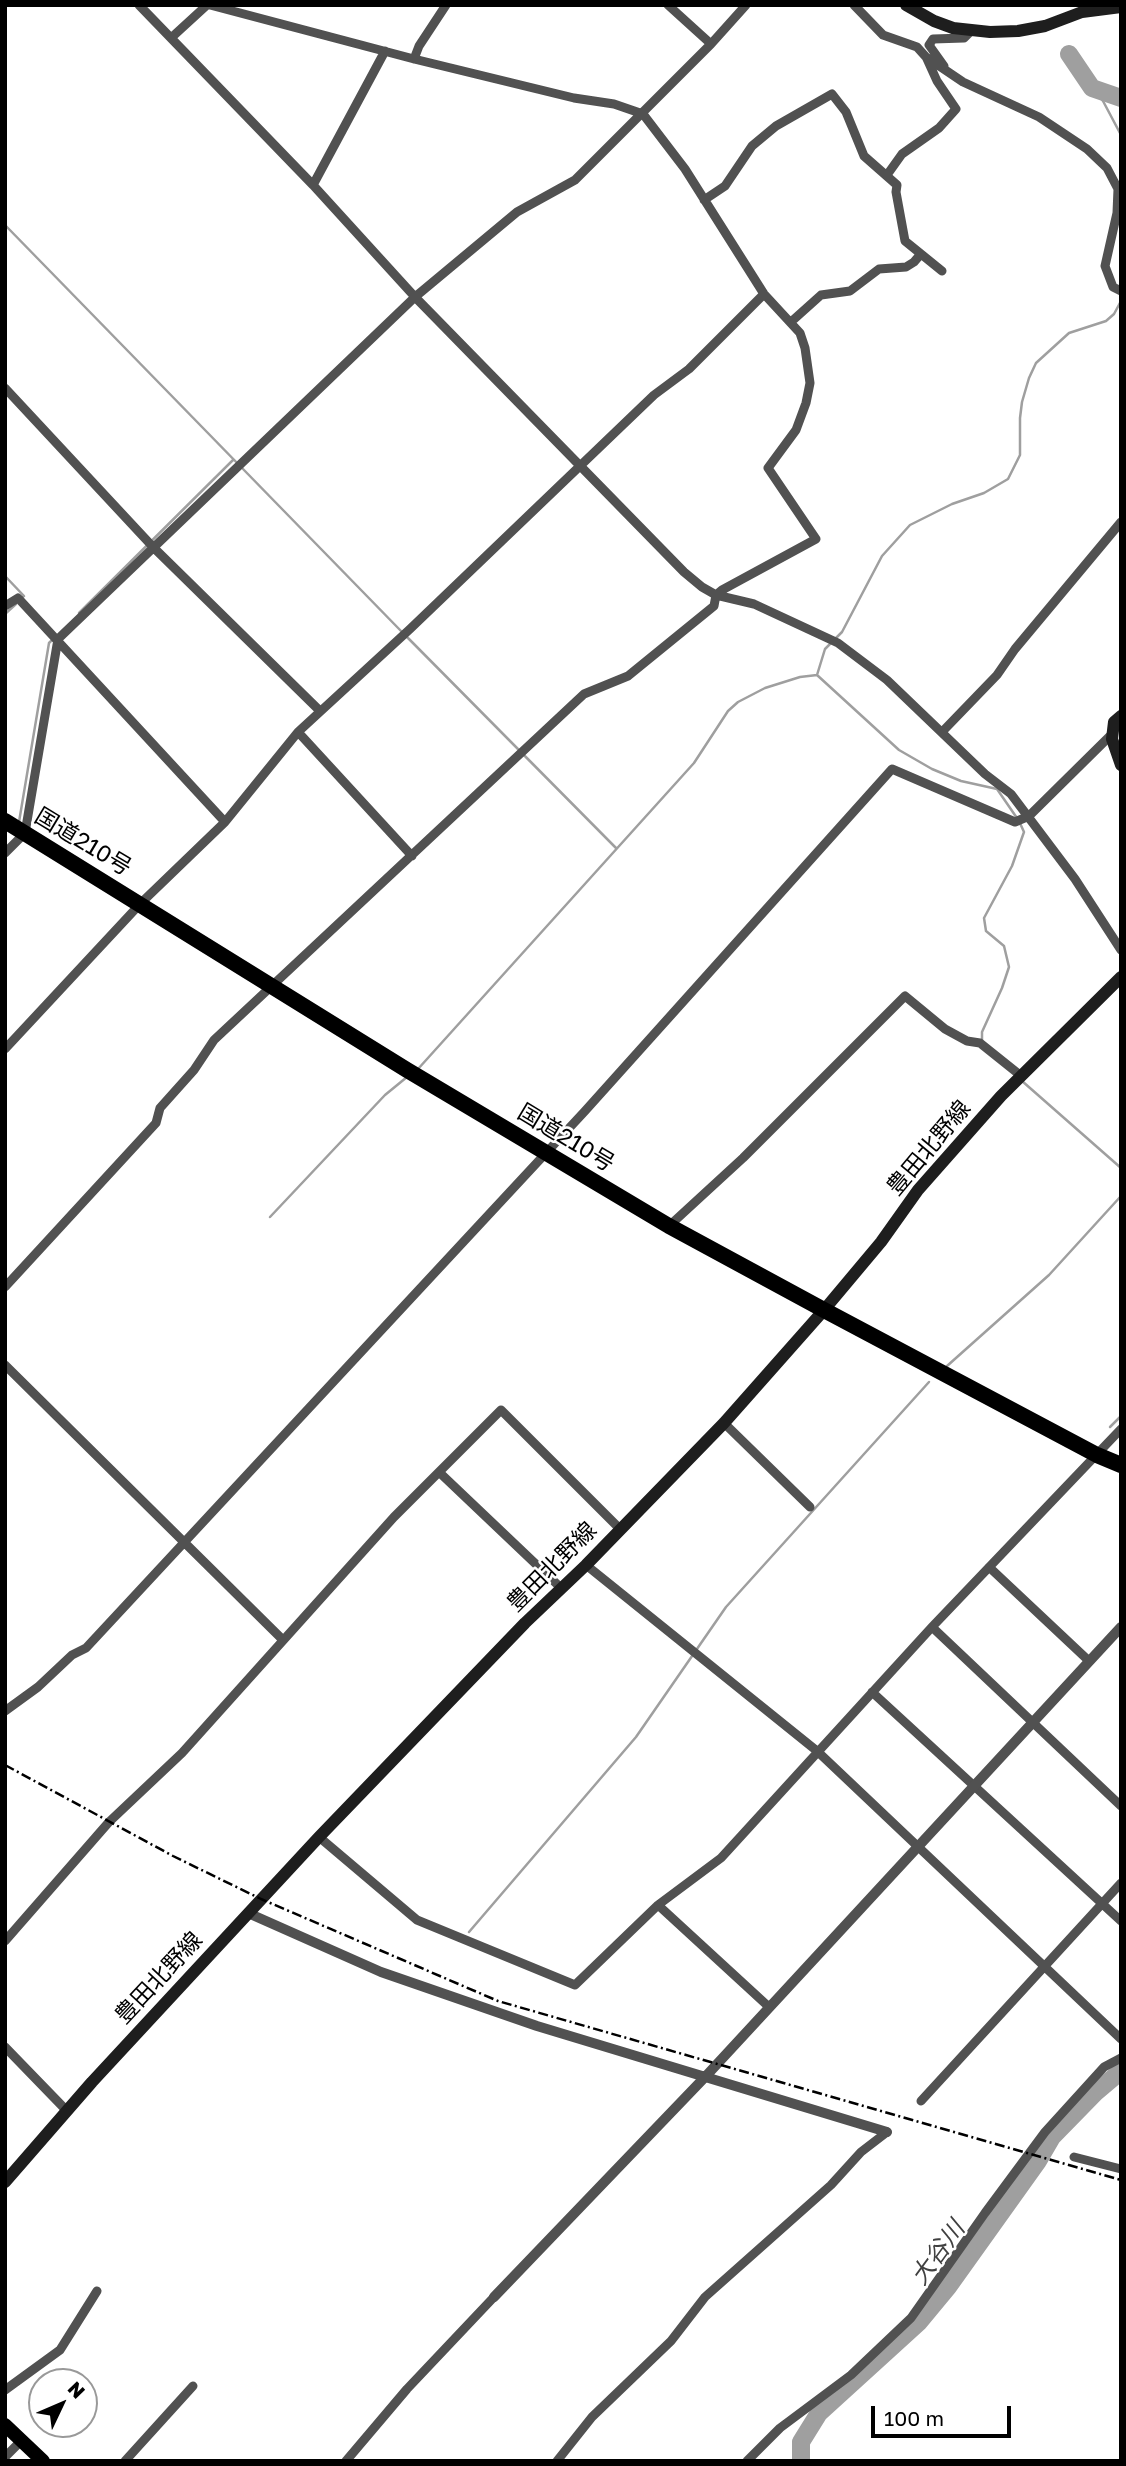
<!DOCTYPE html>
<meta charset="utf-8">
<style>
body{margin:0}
#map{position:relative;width:1126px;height:2466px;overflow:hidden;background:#fff;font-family:"Golos Text",sans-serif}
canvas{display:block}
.frame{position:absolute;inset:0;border:7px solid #000;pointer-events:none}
.north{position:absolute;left:28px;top:2368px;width:70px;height:70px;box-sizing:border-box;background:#fff;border:2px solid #999;border-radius:50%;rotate:46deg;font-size:19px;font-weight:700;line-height:28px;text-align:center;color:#000}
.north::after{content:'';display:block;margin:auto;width:24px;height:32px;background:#000;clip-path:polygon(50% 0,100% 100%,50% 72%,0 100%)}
.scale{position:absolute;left:871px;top:2406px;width:140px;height:32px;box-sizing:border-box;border:4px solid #000;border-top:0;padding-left:9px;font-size:21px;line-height:24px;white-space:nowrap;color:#000;-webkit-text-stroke:5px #fff;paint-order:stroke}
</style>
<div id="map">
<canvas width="1126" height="2466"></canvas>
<div class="frame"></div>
<div class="north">N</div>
<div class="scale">100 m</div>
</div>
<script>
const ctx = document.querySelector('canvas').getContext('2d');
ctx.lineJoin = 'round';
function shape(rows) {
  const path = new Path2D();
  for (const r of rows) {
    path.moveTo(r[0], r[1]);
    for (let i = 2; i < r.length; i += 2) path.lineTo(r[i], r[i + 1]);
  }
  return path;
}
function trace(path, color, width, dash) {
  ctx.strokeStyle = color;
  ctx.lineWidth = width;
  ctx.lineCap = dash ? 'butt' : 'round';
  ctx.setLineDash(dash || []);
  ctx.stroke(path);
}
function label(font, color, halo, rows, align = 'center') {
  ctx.font = font + ' "Golos Text","Noto Sans JP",sans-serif';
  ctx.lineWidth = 5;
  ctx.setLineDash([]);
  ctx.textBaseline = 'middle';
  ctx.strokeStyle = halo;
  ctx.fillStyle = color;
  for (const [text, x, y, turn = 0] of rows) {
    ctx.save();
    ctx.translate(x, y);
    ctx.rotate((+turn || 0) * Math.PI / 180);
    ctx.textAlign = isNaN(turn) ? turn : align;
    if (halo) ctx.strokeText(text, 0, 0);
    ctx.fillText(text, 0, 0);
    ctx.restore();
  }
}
const stream = shape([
 [1092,88,1103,101,1121,135],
 [5,225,402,632],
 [1121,273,1121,281],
 [5,576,24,596,20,599],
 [79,613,233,460],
 [5,614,16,604],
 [407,637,616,848],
 [836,638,842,632,882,556,910,525,952,504,984,493,1008,479,1020,455,1020,418,1022,402,1029,378,1036,363,1069,333,1106,321,1114,314,1121,301],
 [817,675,825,649,831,643],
 [19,822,49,643,52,640],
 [418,1069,694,763,728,711,738,702,765,688,800,677,817,675,899,750,932,769,961,781,997,789,1019,821,1024,832,1012,866,984,918,986,931,1004,946,1009,967,1002,988,982,1032,982,1040],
 [1022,1081,1121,1168],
 [270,1217,385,1095,407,1077],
 [947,1366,1049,1275,1121,1196],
 [1110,1427,1121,1416],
 [469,1932,636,1737,726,1607,929,1382]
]);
const river = shape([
 [1069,54,1092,88,1121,98],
 [801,2461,801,2442,819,2413,919,2322,948,2287,1038,2161,1052,2137,1095,2093,1121,2071]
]);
const minor = shape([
 [139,5,313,185,415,297,684,572,702,587,716,595,754,604,838,643,887,680,985,774,1011,794,1075,879,1121,950],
 [668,5,711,44],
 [854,5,883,35,917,47,926,57,963,82,1039,117,1087,149,1107,168,1118,189,1117,213,1105,266,1113,287,1121,291],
 [171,38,207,5],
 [414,59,419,46,446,5],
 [944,66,929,45,933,39,964,38,971,31],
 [887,175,902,154,939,128,956,109,937,81,927,59],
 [313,185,385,51],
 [704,200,725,186,752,146,776,126,832,94,846,112,864,156,897,185,896,192,905,241,942,271],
 [792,321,821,295,850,291,879,269,906,267,914,262,920,255],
 [5,388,153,547,320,711],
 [5,606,18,598,225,822],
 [298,732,412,856],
 [942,732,997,675,1015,649,1121,522],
 [5,853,25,833,58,639,415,297,517,212,575,180,711,44,746,5],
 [5,1049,141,903,225,822,298,732,410,629,654,395,689,369,764,294],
 [669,1226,743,1158,905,996,945,1029,967,1041,980,1043,1020,1075],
 [5,1287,156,1123,160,1108,194,1070,214,1040,584,694,628,676,714,606,716,595,722,590,816,539,768,468,796,430,806,403,810,383,805,348,800,333,764,294,685,169,643,114,614,104,574,98,414,59,210,5],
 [5,1365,282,1639],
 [724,1423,810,1507],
 [440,1473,561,1588],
 [586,1565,817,1751,1121,2039],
 [989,1567,1089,1661],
 [932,1627,1121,1806],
 [872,1692,1121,1921],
 [5,1711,38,1687,72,1655,86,1648,585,1111,892,769,1015,822,1029,816,1113,733],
 [319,1837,417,1920,575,1985,658,1905,721,1858,932,1627,1121,1429],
 [658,1905,769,2007],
 [5,1941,109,1822,182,1753,394,1517,501,1410,620,1529],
 [5,2047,67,2111],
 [921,2101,1121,1883],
 [1074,2157,1121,2169],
 [5,2390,60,2350,97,2291],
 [5,2457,22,2440],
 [125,2461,193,2386],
 [346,2461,407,2389,494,2297],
 [557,2461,592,2417,671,2341,705,2297,831,2185,861,2152,887,2132],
 [747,2461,780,2428,851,2375,911,2318,985,2213,1045,2132,1104,2067,1121,2058]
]);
const tertiary = shape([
 [248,1913,381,1972,537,2026,887,2132],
 [494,2297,706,2076,1121,1627]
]);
const secondary = shape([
 [906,5,934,21,953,28,990,32,1018,31,1045,26,1082,12,1121,7],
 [1121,716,1114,722,1112,739,1121,765],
 [5,2182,92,2082,319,1837,525,1623,586,1565,724,1423,824,1310,881,1242,918,1190,1001,1096,1121,977]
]);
const primary = shape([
 [5,2425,43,2461]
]);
const trunk = shape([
 [5,821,407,1070,669,1226,824,1310,1097,1455,1121,1465]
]);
const rail = shape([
 [5,1765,173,1856,261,1899,498,2001,1121,2180]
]);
const streetNames = [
 ["国道210号",83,842,31],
 ["国道210号",566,1138,31],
 ["豊田北野線",929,1148,-50],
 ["豊田北野線",552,1567,-45],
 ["豊田北野線",159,1978,-47]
];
const waterNames = [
 ["大谷川",938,2253,-54]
];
trace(stream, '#9f9f9f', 2.5);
trace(river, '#9f9f9f', 18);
trace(minor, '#515151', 9);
trace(tertiary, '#515151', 10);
trace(secondary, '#1e1e1e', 12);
trace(primary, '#000', 14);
trace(trunk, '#000', 16);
trace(rail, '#000', 2.5, [10, 3.5, 2, 3.5]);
label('23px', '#000', '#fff', streetNames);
label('italic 24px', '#404040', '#fff', waterNames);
</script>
